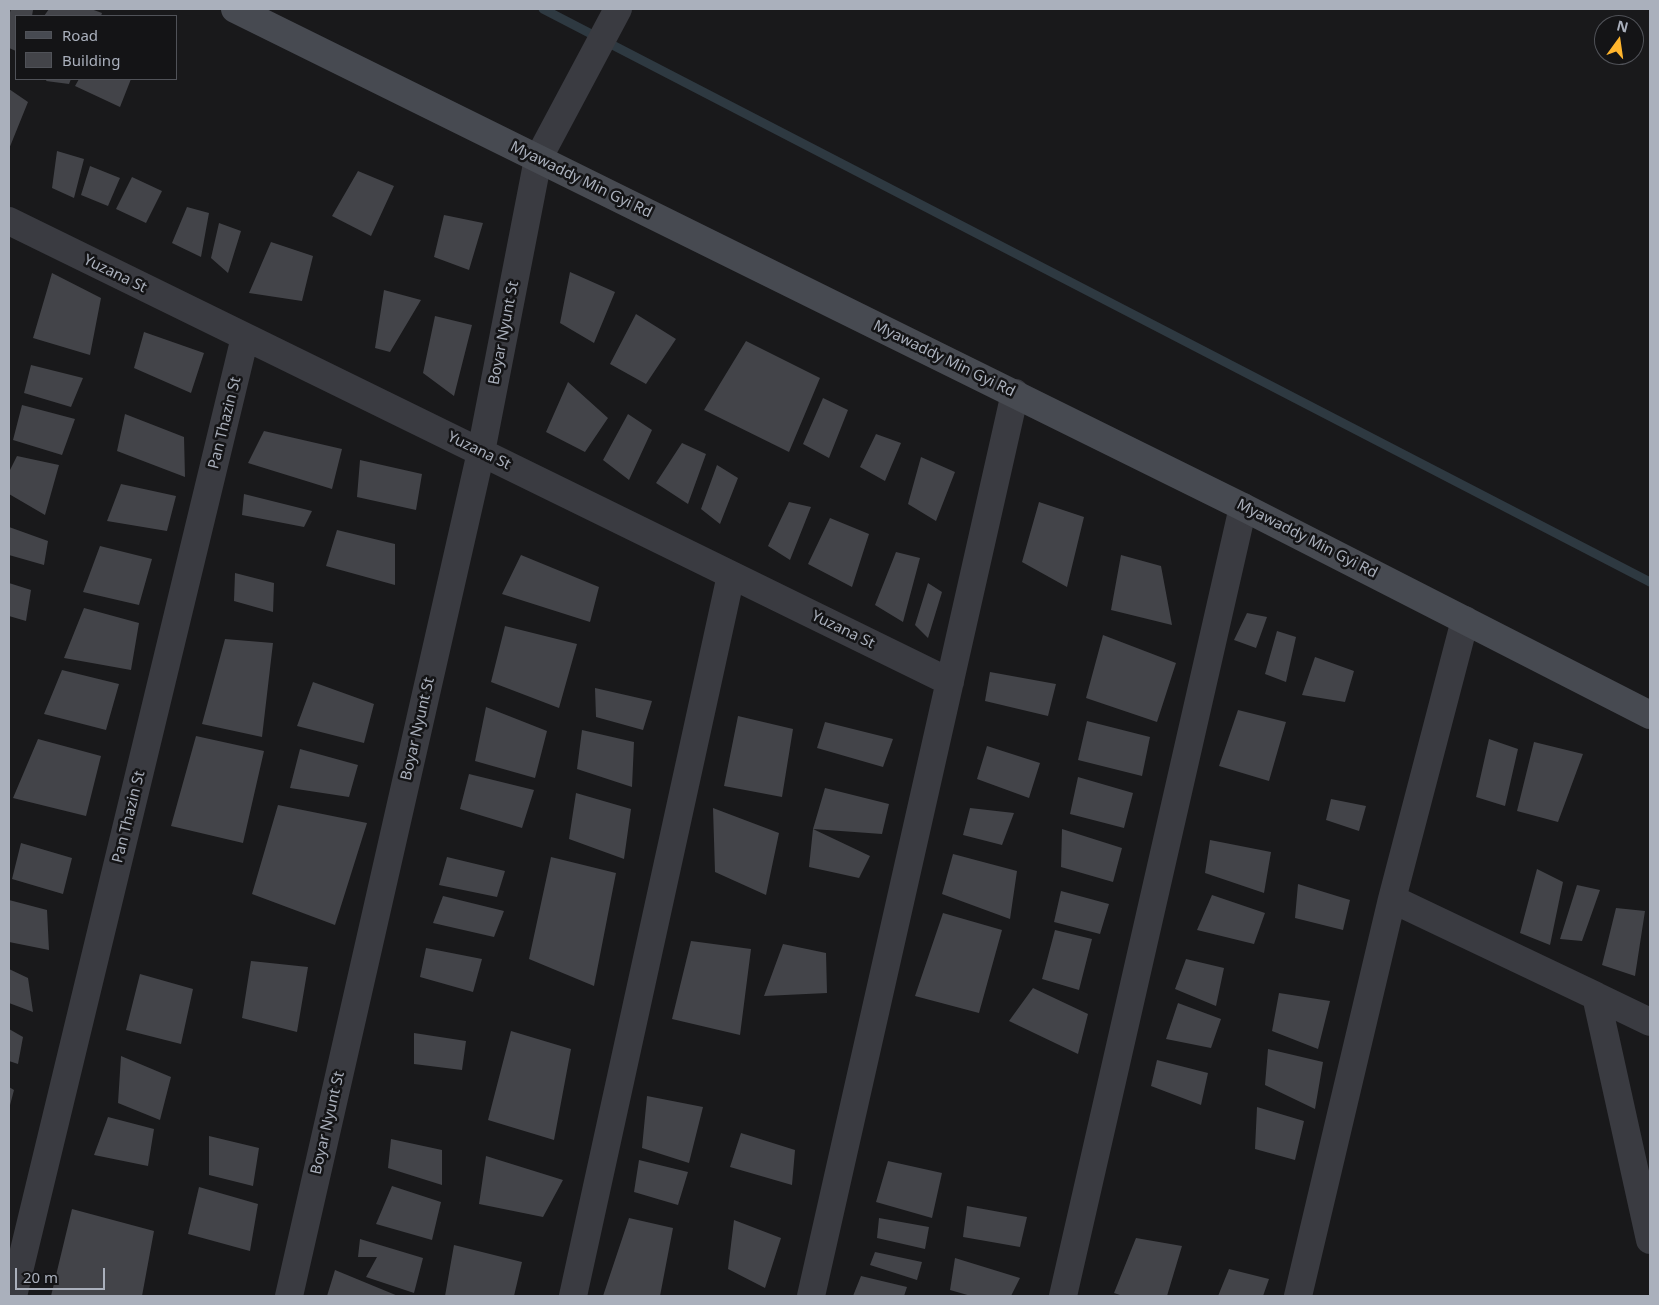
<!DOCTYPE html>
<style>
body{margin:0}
#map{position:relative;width:1659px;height:1305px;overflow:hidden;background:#19191b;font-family:"Noto Sans",sans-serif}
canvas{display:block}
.frame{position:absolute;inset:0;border:10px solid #aab0bc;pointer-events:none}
.legend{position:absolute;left:15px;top:15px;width:162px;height:65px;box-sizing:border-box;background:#141416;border:1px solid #505258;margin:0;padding:6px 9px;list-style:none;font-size:15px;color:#aab0bc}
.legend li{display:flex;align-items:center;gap:10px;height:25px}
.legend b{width:25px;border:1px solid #505258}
.north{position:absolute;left:1594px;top:15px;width:50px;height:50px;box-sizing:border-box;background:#141416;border:1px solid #505258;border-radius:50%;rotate:14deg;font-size:14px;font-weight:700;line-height:20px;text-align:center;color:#aab0bc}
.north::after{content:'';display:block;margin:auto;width:18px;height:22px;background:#ffb52d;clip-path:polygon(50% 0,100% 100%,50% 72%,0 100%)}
.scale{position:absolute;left:15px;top:1268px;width:90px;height:22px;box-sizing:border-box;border:2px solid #aab0bc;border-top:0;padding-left:6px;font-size:15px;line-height:18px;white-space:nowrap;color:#aab0bc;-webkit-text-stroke:4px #141416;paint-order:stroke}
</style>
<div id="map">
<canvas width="1659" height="1305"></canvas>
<div class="frame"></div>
<ul class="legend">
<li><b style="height:6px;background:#474a51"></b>Road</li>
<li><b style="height:14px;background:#434449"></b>Building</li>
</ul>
<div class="north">N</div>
<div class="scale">20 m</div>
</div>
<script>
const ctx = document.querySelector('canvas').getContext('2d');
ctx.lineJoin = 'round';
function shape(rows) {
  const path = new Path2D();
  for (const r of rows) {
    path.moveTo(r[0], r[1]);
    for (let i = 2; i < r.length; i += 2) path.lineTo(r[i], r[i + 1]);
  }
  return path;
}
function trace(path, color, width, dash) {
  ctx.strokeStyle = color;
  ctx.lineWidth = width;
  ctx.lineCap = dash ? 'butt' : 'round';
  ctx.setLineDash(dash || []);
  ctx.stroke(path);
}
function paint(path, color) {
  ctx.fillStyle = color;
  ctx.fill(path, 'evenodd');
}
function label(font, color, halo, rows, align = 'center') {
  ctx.font = font + ' "Noto Sans",sans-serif';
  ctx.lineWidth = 5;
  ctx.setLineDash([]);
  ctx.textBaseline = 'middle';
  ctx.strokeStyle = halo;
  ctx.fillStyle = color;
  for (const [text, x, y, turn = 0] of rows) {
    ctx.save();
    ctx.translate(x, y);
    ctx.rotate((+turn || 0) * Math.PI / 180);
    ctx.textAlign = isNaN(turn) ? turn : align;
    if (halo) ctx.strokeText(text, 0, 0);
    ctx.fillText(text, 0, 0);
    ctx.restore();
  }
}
const stream = shape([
 [543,9,1650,582]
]);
const building = shape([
 [11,9,33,10,32,16,16,16,16,51,9,48,9,16],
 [49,9,91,9,102,13,101,16,44,16],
 [47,79,71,79,69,84,46,81],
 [79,79,131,79,120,107,75,86],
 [9,89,28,102,9,149],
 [57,151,84,159,74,198,52,188],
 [90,166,120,178,108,206,81,195],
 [358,171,394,186,371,236,332,216],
 [132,177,162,191,146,223,116,209],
 [187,207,209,213,201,257,172,243],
 [444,215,483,223,469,270,434,257],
 [219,223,241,231,228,273,211,258],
 [271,242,313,256,302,301,249,293],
 [570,272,615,292,594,343,560,323],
 [52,273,101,298,90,355,33,338],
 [384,290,421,300,390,352,375,348],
 [636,314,676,339,646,384,610,364],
 [435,316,472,325,454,396,423,373],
 [144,332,204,353,191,393,134,368],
 [746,341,820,378,789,452,704,410],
 [31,365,83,378,71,407,24,393],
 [568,382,608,418,585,452,546,432],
 [823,398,848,410,829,458,803,444],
 [22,405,75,419,62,455,13,440],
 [125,414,184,437,185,477,117,451],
 [628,414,652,430,629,480,603,460],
 [264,431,342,449,332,489,248,463],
 [876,434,901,443,885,481,860,467],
 [682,443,706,454,688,504,656,483],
 [17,456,59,465,45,515,9,494,9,472],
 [921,457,955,472,936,521,908,504],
 [360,460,422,474,416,510,357,497],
 [717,465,738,478,720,524,701,509],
 [121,484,176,496,167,531,107,521],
 [244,494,312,511,304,527,242,515],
 [789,502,811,507,790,560,768,546],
 [1039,502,1084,517,1067,587,1022,562],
 [830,518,869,534,852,587,808,564],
 [9,527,48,541,44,565,9,555],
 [337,530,395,544,395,585,326,566],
 [100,546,152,559,139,605,83,592],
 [896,552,920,558,903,622,875,605],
 [521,555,599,587,590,622,502,594],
 [1121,555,1161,566,1172,625,1111,610],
 [235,573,274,583,273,612,234,601],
 [9,583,31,590,26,621,9,616],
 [928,583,942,592,928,638,915,625],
 [84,608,139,623,131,670,64,658],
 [1247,613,1267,617,1256,648,1234,640],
 [505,626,577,644,559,708,491,682],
 [1277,631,1296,637,1286,682,1265,674],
 [1103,635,1176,663,1157,722,1086,698],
 [225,639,273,643,262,737,202,724],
 [1315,657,1354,671,1345,702,1302,695],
 [62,670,119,684,106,730,44,714],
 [990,672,1056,684,1048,716,985,701],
 [313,682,374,704,364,743,297,726],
 [595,688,652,701,643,730,596,717],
 [486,707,547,731,535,778,475,761],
 [1238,710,1286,722,1269,781,1219,766],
 [738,716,793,729,782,797,724,786],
 [1087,721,1150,737,1142,776,1078,760],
 [825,722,893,739,883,767,817,748],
 [582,730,634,742,632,787,577,769],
 [196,736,264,751,243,843,171,826],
 [38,739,101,756,86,816,13,798],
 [1489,739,1518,749,1505,806,1476,797],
 [1534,742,1583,754,1558,822,1517,811],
 [987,746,1040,763,1029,798,977,779],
 [300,749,358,765,349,797,290,788],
 [469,774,534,790,522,828,460,809],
 [1078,777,1133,793,1124,828,1070,814],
 [825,788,889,804,882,834,813,829,870,856,859,878,809,867,813,829],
 [576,793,631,809,624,859,569,839],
 [1331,799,1366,806,1359,831,1326,820],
 [278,805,367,823,335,925,252,894],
 [713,808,779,833,766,895,715,872],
 [970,808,1014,813,1002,845,963,835],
 [1062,829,1122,848,1113,882,1061,867],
 [1210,840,1271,852,1264,893,1205,873],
 [21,843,72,858,63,894,12,879],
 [953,854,1017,871,1010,919,942,894],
 [447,857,505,871,497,897,439,885],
 [551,857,616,873,594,986,529,959],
 [1537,869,1563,882,1550,945,1520,933],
 [1298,884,1350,900,1343,930,1295,918],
 [1577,885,1600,890,1582,941,1560,939],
 [1061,891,1109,904,1100,934,1054,922],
 [1212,895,1265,913,1254,944,1197,930],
 [443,896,504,911,494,937,433,923],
 [9,900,47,910,49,950,9,942],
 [1616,908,1645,911,1635,976,1602,965],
 [943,913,1002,930,979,1013,915,996],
 [1055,930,1092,939,1079,990,1042,979],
 [691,941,751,949,740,1035,672,1019],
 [783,944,826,953,827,993,764,996],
 [426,948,482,959,473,992,420,977],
 [1186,959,1224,968,1216,1006,1175,989],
 [251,961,308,967,297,1032,242,1018],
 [9,969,28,978,33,1012,9,1003],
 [140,974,193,989,181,1044,126,1030],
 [1033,988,1088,1014,1078,1054,1009,1021],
 [1279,993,1330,1001,1318,1049,1272,1031],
 [1178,1003,1221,1019,1211,1048,1166,1039],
 [9,1029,23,1037,18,1064,9,1061],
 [511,1031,571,1049,554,1140,488,1120],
 [414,1033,466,1041,462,1070,414,1064],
 [1268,1049,1323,1062,1315,1109,1265,1085],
 [121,1056,171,1077,160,1120,118,1103],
 [1157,1060,1208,1073,1201,1105,1151,1086],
 [9,1087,14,1090,9,1109],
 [647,1096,703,1107,689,1163,642,1148],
 [1257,1107,1304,1121,1295,1160,1255,1149],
 [108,1117,154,1129,148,1166,94,1155],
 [741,1133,795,1150,792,1185,730,1167],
 [209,1136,259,1148,253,1186,209,1175],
 [391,1139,442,1150,442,1185,388,1168],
 [486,1156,563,1180,543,1217,479,1204],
 [639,1160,688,1172,678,1205,634,1192],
 [888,1161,942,1173,932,1218,876,1202],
 [392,1186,441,1202,432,1240,376,1224],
 [199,1187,258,1204,250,1251,188,1234],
 [967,1206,1027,1217,1020,1247,963,1237],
 [72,1209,154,1231,142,1296,51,1296],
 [629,1218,673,1228,660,1296,603,1296],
 [879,1218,929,1227,925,1249,877,1238],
 [734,1220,781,1238,765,1288,728,1269],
 [1136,1238,1182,1246,1167,1296,1123,1296,1114,1293],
 [360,1239,423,1258,414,1293,366,1277,377,1257,358,1257],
 [454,1245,522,1262,514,1296,445,1296],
 [875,1252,922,1262,917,1280,870,1265],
 [955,1258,1020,1278,1011,1296,971,1296,950,1290],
 [1229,1269,1269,1279,1263,1296,1218,1296],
 [335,1270,398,1296,327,1296],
 [861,1276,907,1287,904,1296,853,1296]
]);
const minor = shape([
 [9,221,950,682],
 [1392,899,1596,996,1650,1240],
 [1596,996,1650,1022],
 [13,1296,245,337],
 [289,1296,481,452,538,159,618,9],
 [573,1296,731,575],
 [811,1296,1015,393],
 [1063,1296,1243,507],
 [1298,1296,1392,899,1465,620]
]);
const secondary = shape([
 [235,9,1243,507,1650,715]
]);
const streetNames = [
 ["Myawaddy Min Gyi Rd",581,180,26],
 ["Yuzana St",115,274,26],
 ["Boyar Nyunt St",504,333,-79],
 ["Myawaddy Min Gyi Rd",944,359,26],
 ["Pan Thazin St",225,423,-76],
 ["Yuzana St",479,451,26],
 ["Myawaddy Min Gyi Rd",1307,539,27],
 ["Yuzana St",843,630,26],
 ["Boyar Nyunt St",418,729,-77],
 ["Pan Thazin St",129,817,-76],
 ["Boyar Nyunt St",328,1123,-77]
];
trace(stream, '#2e3941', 9);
paint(building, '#434449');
trace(minor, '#3a3b41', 28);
trace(secondary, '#474a51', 28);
label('15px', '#aab0bc', '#141416', streetNames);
</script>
